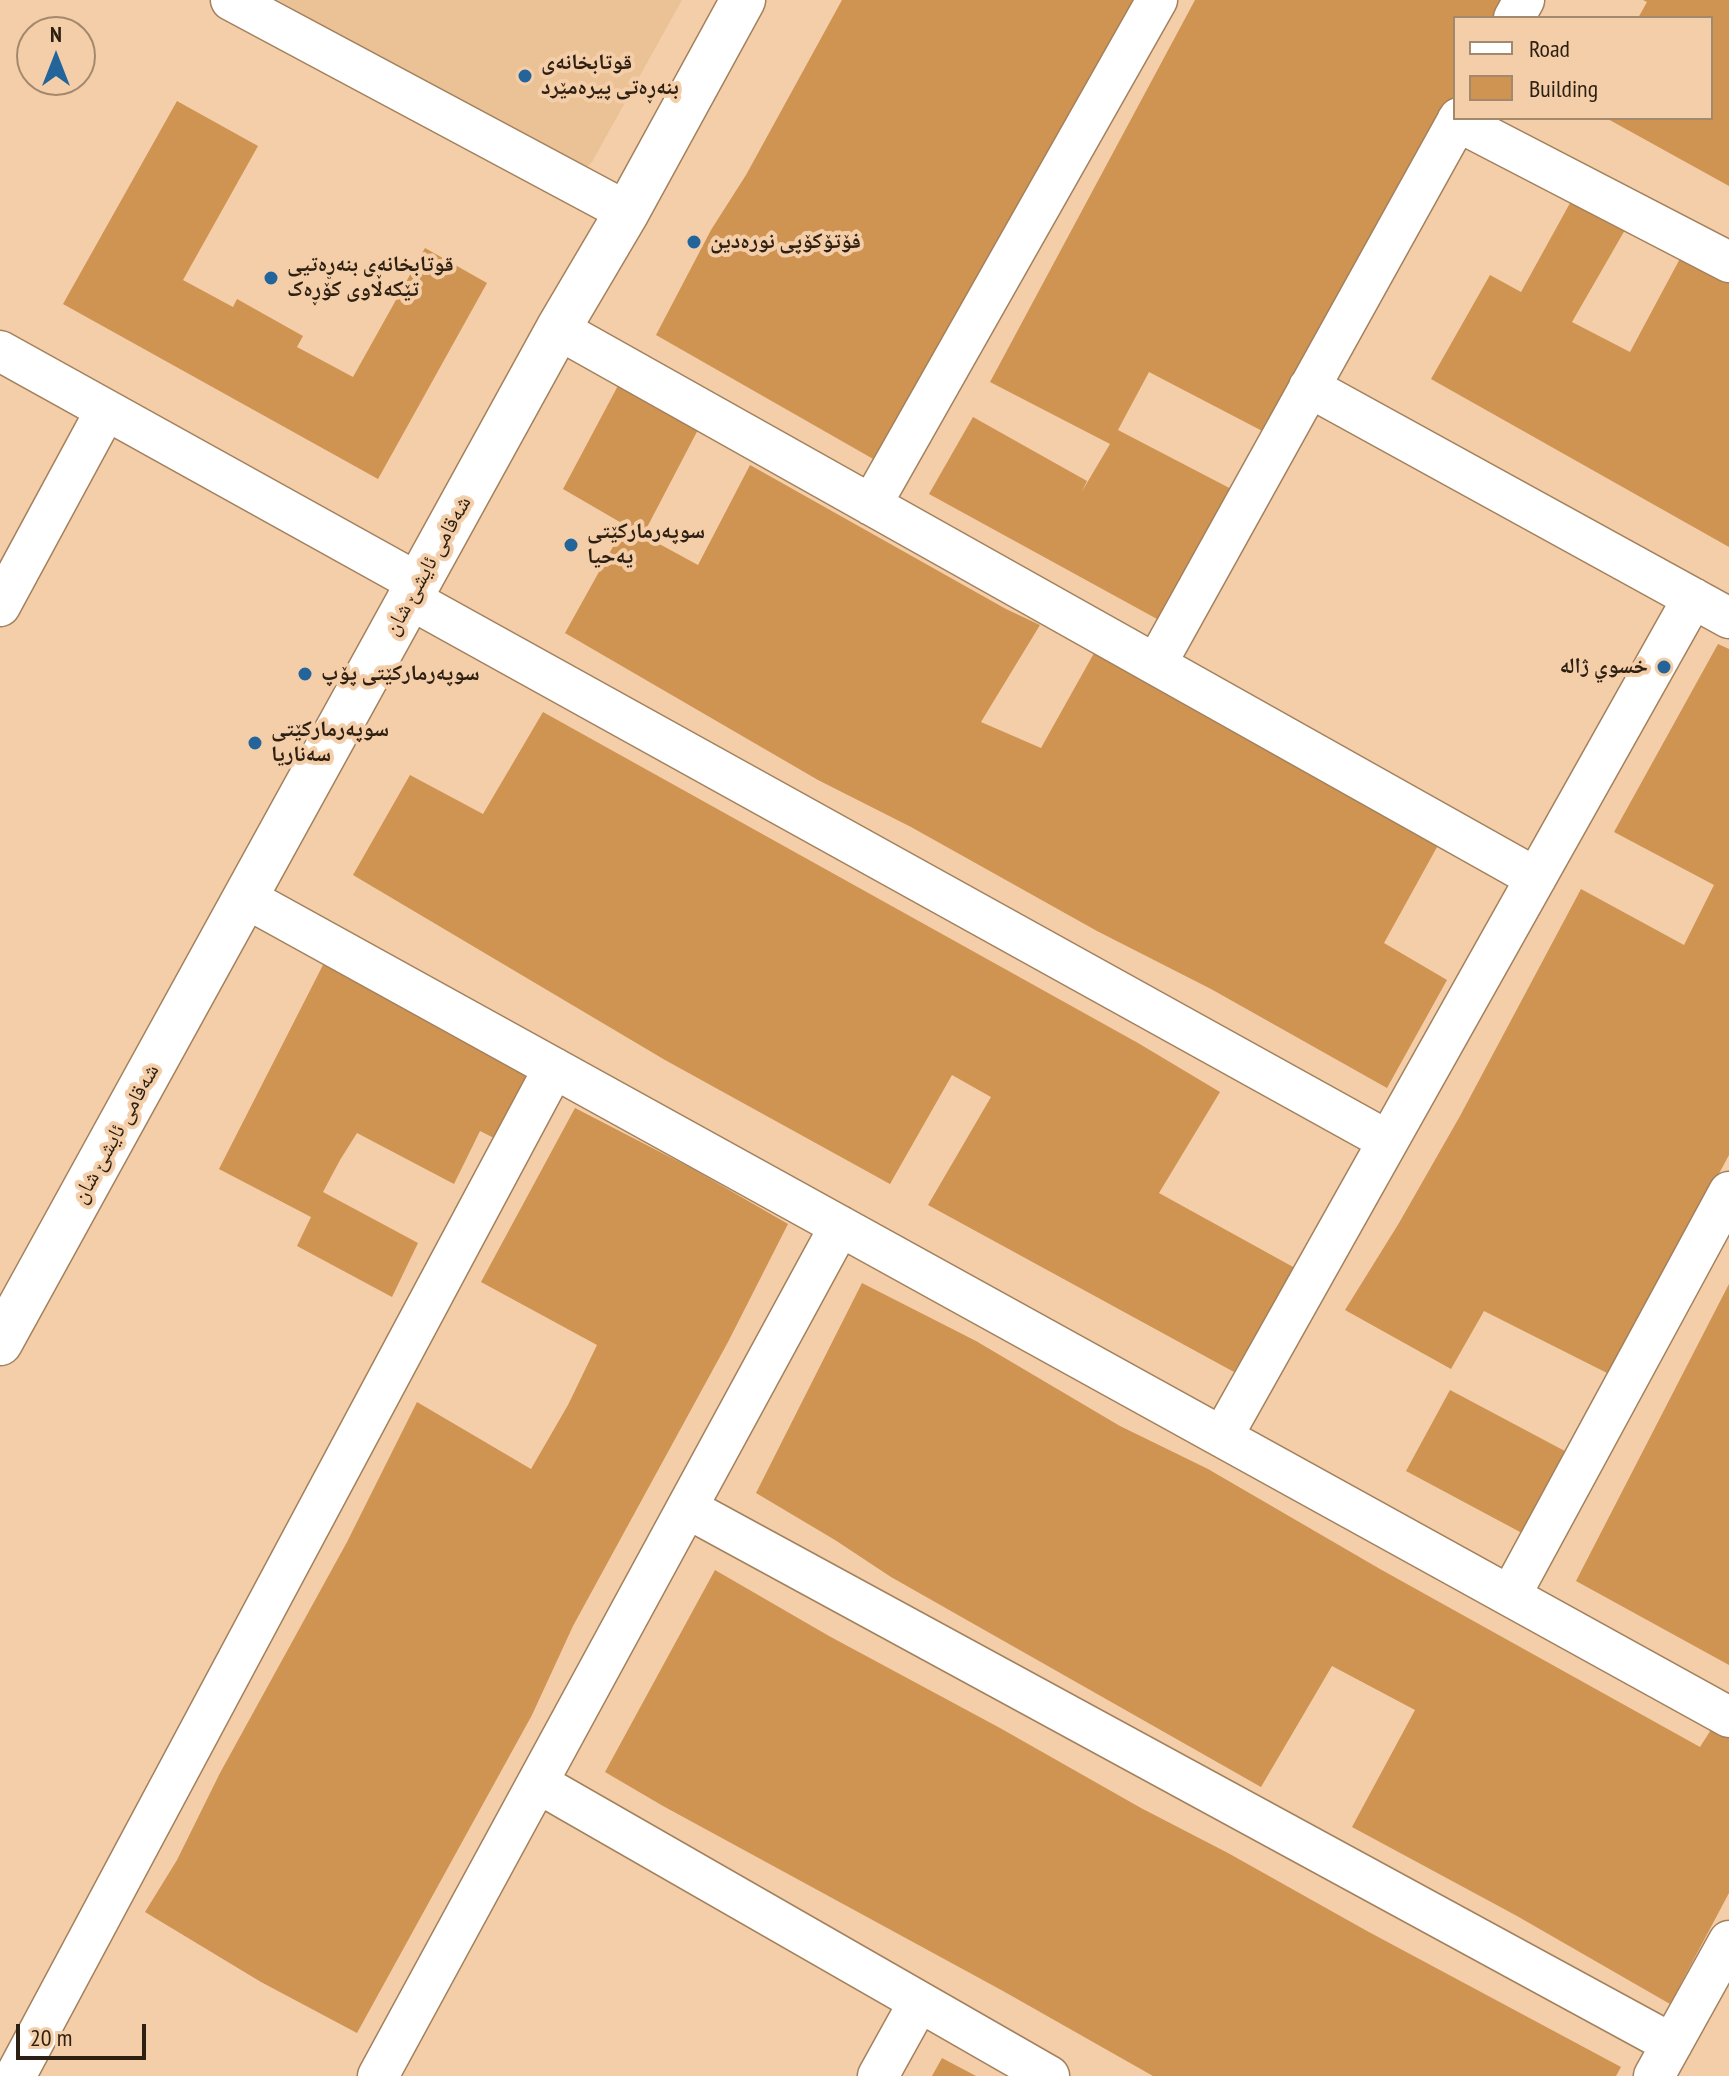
<!DOCTYPE html>
<meta charset="utf-8">
<style>
body{margin:0}
#map{position:relative;width:1729px;height:2076px;overflow:hidden;background:#f4cea8;font-family:"PT Sans Narrow",sans-serif}
canvas{display:block}
.legend{position:absolute;left:1453px;top:16px;width:260px;height:104px;box-sizing:border-box;background:#f4cea8;border:2px solid #a4886c;margin:0;padding:10px 14px;list-style:none;font-size:24px;color:#2d1f11}
.legend li{display:flex;align-items:center;gap:16px;height:40px}
.legend b{width:40px;border:2px solid #a4886c}
.north{position:absolute;left:16px;top:16px;width:80px;height:80px;box-sizing:border-box;background:#f4cea8;border:2px solid #a4886c;border-radius:50%;rotate:0deg;font-size:22px;font-weight:700;line-height:32px;text-align:center;color:#2d1f11}
.north::after{content:'';display:block;margin:auto;width:28px;height:36px;background:#23659b;clip-path:polygon(50% 0,100% 100%,50% 72%,0 100%)}
.scale{position:absolute;left:16px;top:2024px;width:130px;height:36px;box-sizing:border-box;border:4px solid #2d1f11;border-top:0;padding-left:10px;font-size:24px;line-height:28px;white-space:nowrap;color:#2d1f11;-webkit-text-stroke:6px #f4cea8;paint-order:stroke}
</style>
<div id="map">
<canvas width="1729" height="2076"></canvas>
<ul class="legend">
<li><b style="height:10px;background:#fff"></b>Road</li>
<li><b style="height:22px;background:#cf9352"></b>Building</li>
</ul>
<div class="north">N</div>
<div class="scale">20 m</div>
</div>
<script>
const ctx = document.querySelector('canvas').getContext('2d');
ctx.lineJoin = 'round';
function paint(path, color) {
  ctx.fillStyle = color;
  ctx.fill(path, 'evenodd');
}
function shape(rows) {
  const path = new Path2D();
  for (const r of rows) {
    path.moveTo(r[0], r[1]);
    for (let i = 2; i < r.length; i += 2) path.lineTo(r[i], r[i + 1]);
  }
  return path;
}
function trace(path, color, width, dash) {
  ctx.strokeStyle = color;
  ctx.lineWidth = width;
  ctx.lineCap = dash ? 'butt' : 'round';
  ctx.setLineDash(dash || []);
  ctx.stroke(path);
}
function label(font, color, halo, rows, align = 'center') {
  ctx.font = font + ' "PT Sans Narrow","Noto Naskh Arabic",sans-serif';
  ctx.lineWidth = 8;
  ctx.setLineDash([]);
  ctx.textBaseline = 'middle';
  ctx.strokeStyle = halo;
  ctx.fillStyle = color;
  for (const [text, x, y, turn = 0] of rows) {
    ctx.save();
    ctx.translate(x, y);
    ctx.rotate((+turn || 0) * Math.PI / 180);
    ctx.textAlign = isNaN(turn) ? turn : align;
    if (halo) ctx.strokeText(text, 0, 0);
    ctx.fillText(text, 0, 0);
    ctx.restore();
  }
}
const built = shape([
 [278,0,682,0,592,162,583,170,574,169]
]);
const building = shape([
 [842,0,1147,0,882,464,656,335,711,230,746,175],
 [1195,0,1507,0,1497,18,1455,18,1455,94,1270,435,1149,372,1127,413,1118,430,1239,493,1168,625,929,494,973,417,1087,481,1081,493,1110,444,990,382],
 [1643,0,1729,0,1729,186,1606,118,1711,118,1711,18,1638,18,1647,2],
 [177,101,258,146,183,280,233,307,237,299,303,336,297,347,353,377,425,248,487,283,378,479,63,304],
 [1575,194,1629,223,1572,322,1630,352,1683,253,1729,278,1729,547,1431,379,1490,275,1521,292],
 [621,380,701,424,643,535,652,540,698,565,750,465,1006,609,1040,625,981,722,1041,748,1098,646,1447,829,1384,943,1447,980,1387,1088,1211,989,1097,931,911,827,818,780,565,633,625,525,563,489],
 [1718,644,1729,649,1729,1155,1611,1375,1484,1311,1451,1369,1345,1310,1399,1223,1460,1116,1581,889,1684,945,1714,885,1614,832],
 [543,712,1138,1043,1220,1092,1159,1193,1295,1268,1234,1372,928,1205,991,1097,952,1075,890,1184,665,1060,353,875,410,775,483,814],
 [325,961,531,1070,494,1138,480,1131,454,1184,357,1133,340,1160,323,1192,418,1243,392,1297,297,1246,311,1217,219,1169],
 [575,1108,693,1169,788,1224,728,1342,573,1626,532,1715,357,2033,261,1982,145,1912,177,1860,220,1773,347,1542,417,1402,531,1469,568,1405,597,1345,481,1282],
 [862,1283,976,1341,1120,1426,1208,1469,1380,1569,1700,1747,1714,1725,1729,1733,1729,1893,1670,2004,1517,1916,1352,1827,1415,1710,1332,1666,1261,1787,891,1577,835,1540,756,1493],
 [1729,1284,1729,1665,1576,1581],
 [1450,1390,1578,1458,1535,1540,1406,1471],
 [715,1570,829,1636,1000,1728,1141,1808,1228,1853,1367,1931,1621,2067,1616,2076,1153,2076,1003,1991,663,1806,605,1772],
 [942,2058,976,2076,932,2076]
]);
const minor = shape([
 [231,0,627,212],
 [1514,18,1524,0],
 [1457,121,1729,262],
 [558,329,1536,878],
 [0,351,418,583],
 [1309,387,1729,618],
 [871,505,1157,0],
 [410,599,1388,1141],
 [0,606,106,410],
 [1156,664,1459,118],
 [246,898,1729,1717],
 [1222,1437,1693,598],
 [687,1508,1672,2044],
 [1510,1596,1729,1192],
 [538,1783,1049,2076],
 [18,2071,554,1068],
 [378,2076,840,1226],
 [878,2076,919,2002],
 [1654,2076,1729,1941]
]);
const tertiary = shape([
 [0,1343,558,329,627,212,743,0]
]);
const markers = [
 [525,76,8,"#23659b"],
 [694,242,8,"#23659b"],
 [271,278,8,"#23659b"],
 [571,545,8,"#23659b"],
 [1664,667,8,"#23659b"],
 [305,674,8,"#23659b"],
 [255,743,8,"#23659b"]
];
const poiNames = [
 ["قوتابخانەی",541,63],
 ["بنەڕەتی پیرەمێرد",541,88],
 ["فۆتۆکۆپی نورەدین",710,242],
 ["قوتابخانەی بنەڕەتیی",287,265],
 ["تێکەڵاوی کۆڕەک",287,290],
 ["سوپەرمارکێتی",587,532],
 ["یەحیا",587,557],
 ["خسوي ژاله",1648,667,"right"],
 ["سوپەرمارکێتی پۆپ",321,674],
 ["سوپەرمارکێتی",271,730],
 ["سەناریا",271,755]
];
const streetNames = [
 ["شەقامی ئایشێ شان",428,566,-61],
 ["شەقامی ئایشێ شان",116,1134,-61]
];
paint(built, '#ebc196');
paint(building, '#cf9352');
trace(minor, '#a3815d', 43);
trace(tertiary, '#a3815d', 47);
trace(minor, '#fff', 40);
trace(tertiary, '#fff', 44);
for (const [x, y, r, color] of markers) {
  const dot = new Path2D();
  dot.arc(x, y, r, 0, 2 * Math.PI);
  ctx.fillStyle = color;
  ctx.fill(dot);
  trace(dot, '#f4cea8', 3);
}
label('bold 22px', '#2d1f11', '#f4cea8', poiNames, 'left');
label('22px', '#2d1f11', '#f4cea8', streetNames);
</script>
